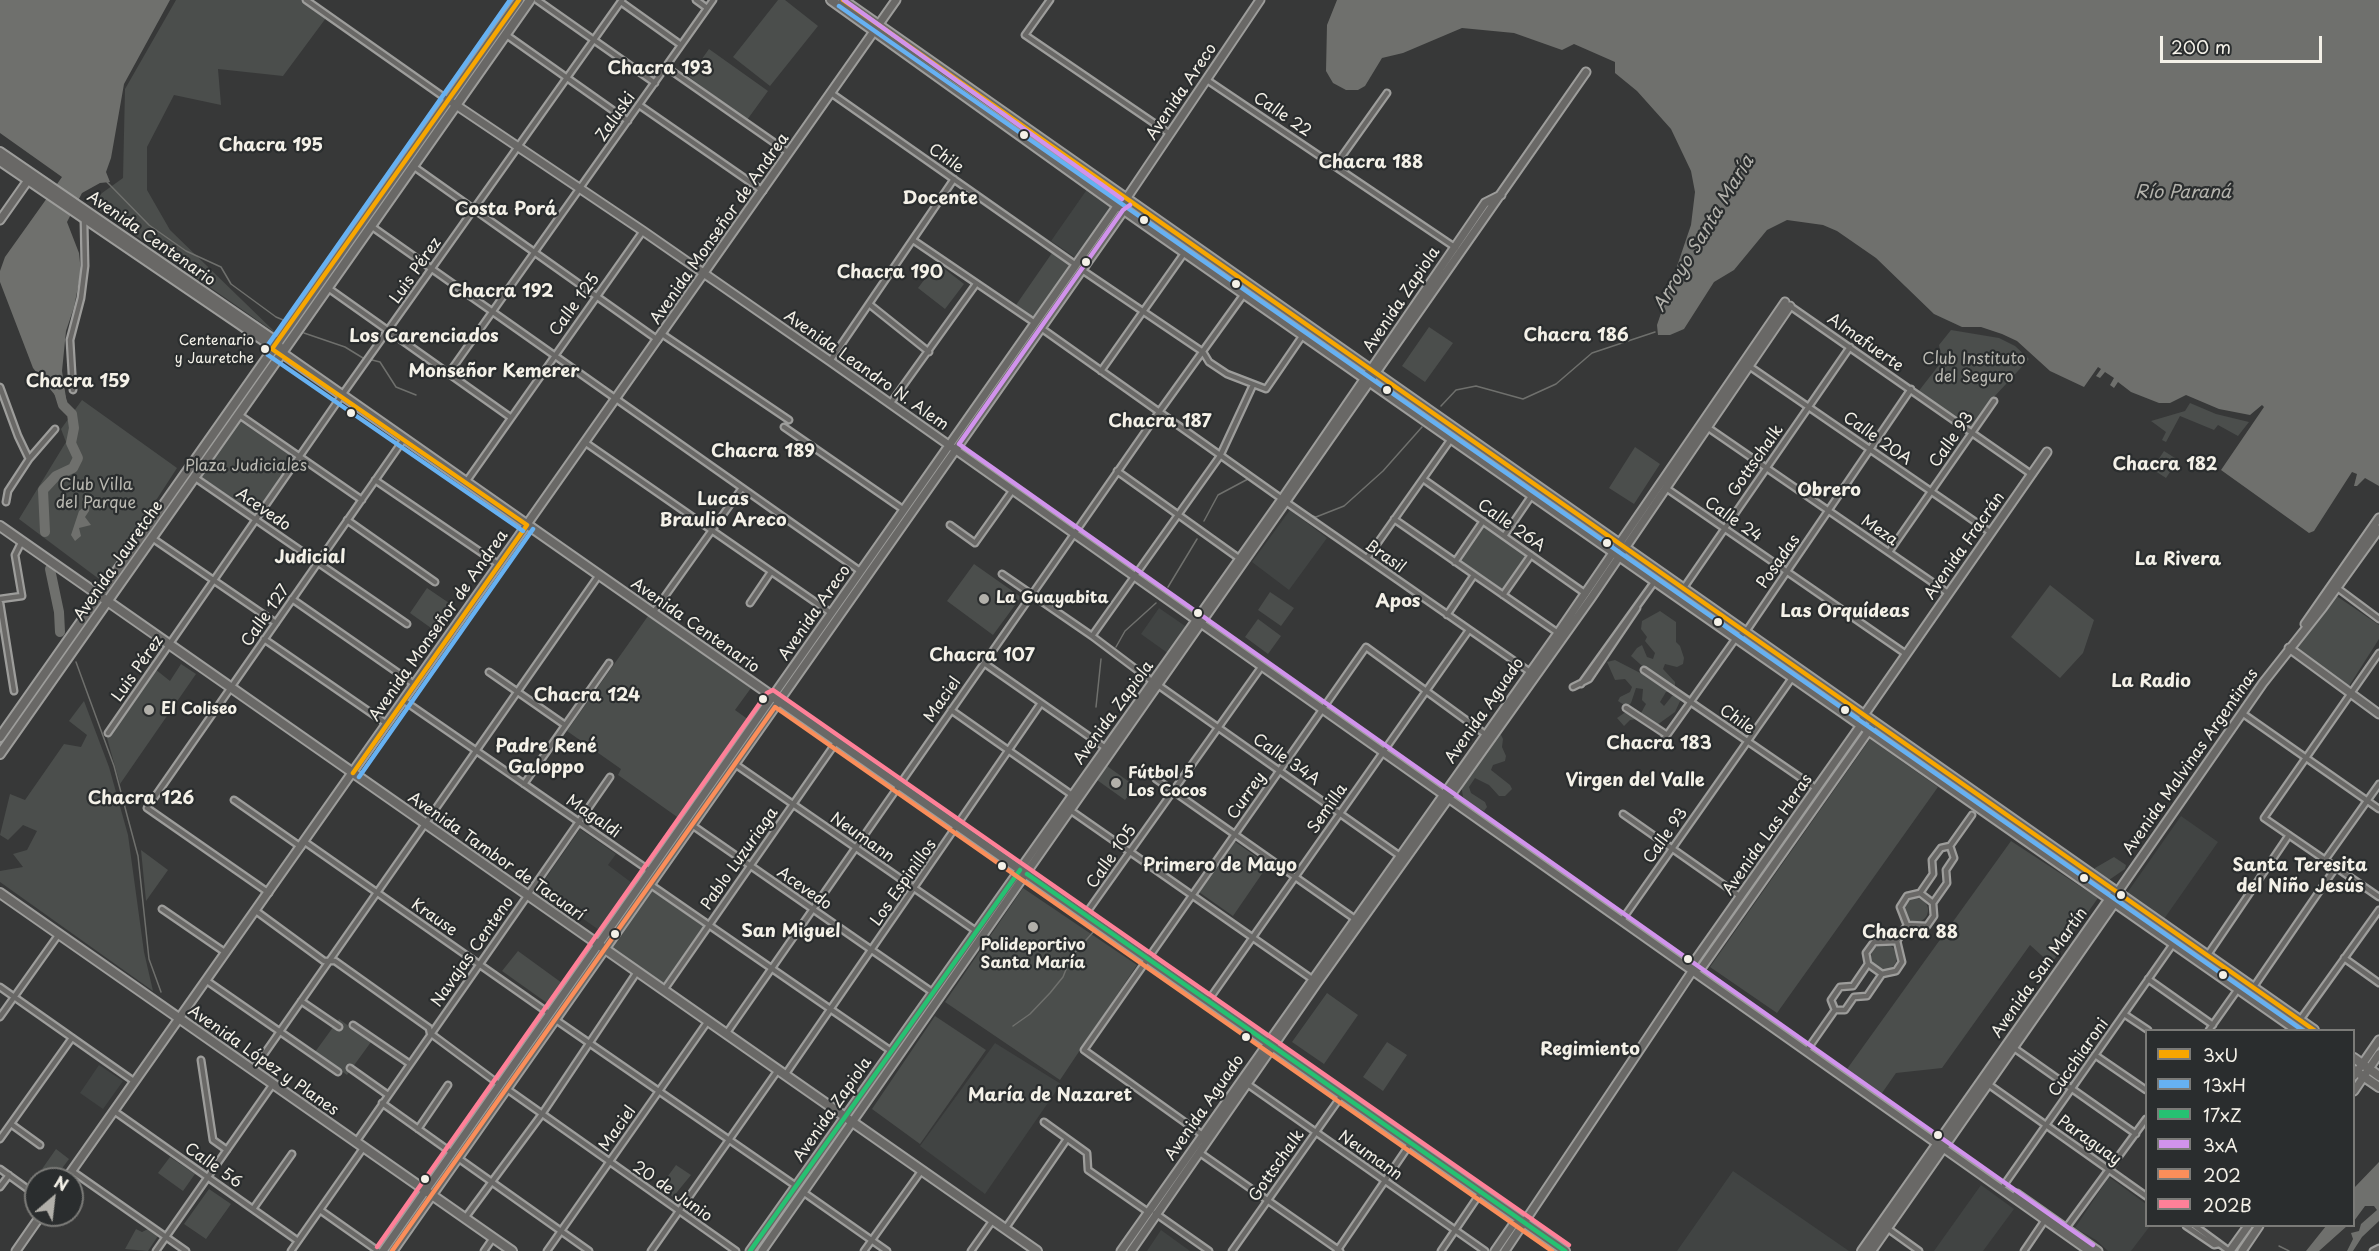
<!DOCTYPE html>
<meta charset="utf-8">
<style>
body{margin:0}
#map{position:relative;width:2379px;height:1251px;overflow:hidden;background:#373838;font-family:"Playpen Sans",sans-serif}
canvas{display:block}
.legend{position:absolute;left:2145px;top:1029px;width:210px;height:198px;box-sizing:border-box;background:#2a2d2e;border:2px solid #7b7b78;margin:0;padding:8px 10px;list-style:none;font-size:18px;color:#f4f1e8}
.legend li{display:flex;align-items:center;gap:12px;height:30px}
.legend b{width:30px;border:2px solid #7b7b78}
.north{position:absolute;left:24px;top:1167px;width:60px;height:60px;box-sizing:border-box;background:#2a2d2e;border:2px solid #7b7b78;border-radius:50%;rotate:28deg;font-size:16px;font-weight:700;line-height:24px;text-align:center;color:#f4f1e8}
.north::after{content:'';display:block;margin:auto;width:21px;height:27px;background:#b2b0aa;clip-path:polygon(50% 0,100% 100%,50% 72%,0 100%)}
.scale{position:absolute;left:2160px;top:36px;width:162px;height:27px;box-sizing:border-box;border:3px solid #f4f1e8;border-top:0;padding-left:8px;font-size:18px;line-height:21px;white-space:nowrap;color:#f4f1e8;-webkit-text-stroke:4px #2a2d2e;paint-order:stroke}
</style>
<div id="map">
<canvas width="2379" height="1251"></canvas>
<ul class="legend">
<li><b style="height:8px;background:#f7a600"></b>3xU</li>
<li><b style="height:8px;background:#66b1f2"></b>13xH</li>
<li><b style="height:8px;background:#26c172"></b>17xZ</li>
<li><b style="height:8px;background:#d193ec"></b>3xA</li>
<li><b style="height:8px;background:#fa8e5a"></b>202</li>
<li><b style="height:8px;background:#ff8098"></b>202B</li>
</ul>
<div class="north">N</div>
<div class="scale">200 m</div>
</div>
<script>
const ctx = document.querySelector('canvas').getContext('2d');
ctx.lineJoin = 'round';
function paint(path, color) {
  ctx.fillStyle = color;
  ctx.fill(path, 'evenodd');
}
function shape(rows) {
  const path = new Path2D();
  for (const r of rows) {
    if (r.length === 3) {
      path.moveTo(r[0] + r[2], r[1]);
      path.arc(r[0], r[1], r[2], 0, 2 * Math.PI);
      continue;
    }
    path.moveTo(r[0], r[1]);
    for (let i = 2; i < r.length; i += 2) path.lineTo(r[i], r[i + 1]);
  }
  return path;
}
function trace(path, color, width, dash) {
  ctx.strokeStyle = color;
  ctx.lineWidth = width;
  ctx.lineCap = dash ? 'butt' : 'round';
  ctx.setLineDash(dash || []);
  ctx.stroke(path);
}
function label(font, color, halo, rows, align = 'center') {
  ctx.font = font + ' "Playpen Sans",sans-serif';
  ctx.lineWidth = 4.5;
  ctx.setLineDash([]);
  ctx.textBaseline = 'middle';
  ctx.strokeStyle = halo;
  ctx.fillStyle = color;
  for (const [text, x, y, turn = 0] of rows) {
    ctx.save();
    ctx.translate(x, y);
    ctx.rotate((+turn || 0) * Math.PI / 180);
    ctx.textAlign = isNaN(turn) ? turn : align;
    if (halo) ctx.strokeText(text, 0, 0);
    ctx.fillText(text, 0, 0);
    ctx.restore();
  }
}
const built = shape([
 [1088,188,1113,206,1076,258,1051,241],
 [1290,510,1327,538,1289,590,1252,562],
 [1159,608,1188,628,1169,654,1141,634],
 [2181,816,2218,842,2164,919,2127,893],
 [580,829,616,854,608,865,632,883,599,930,539,888],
 [995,1043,1061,1084,985,1194,920,1146],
 [99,1065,123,1081,103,1109,80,1093],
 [1733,1171,1849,1251,1677,1251],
 [2109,1177,2146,1204,2146,1226,2150,1226,2131,1251,2108,1251,2096,1240,2075,1228],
 [1981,1185,2014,1209,1983,1251,1934,1251],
 [1161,1230,1190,1251,1147,1251]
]);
const green = shape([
 [176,0,301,0,326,18,283,76,218,69,221,105,174,95,147,147,147,190,170,230,277,334,92,205,102,193,123,178,125,89],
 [778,0,785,0,818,26,770,86,733,57],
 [709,49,768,91,747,120,689,77],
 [1052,253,1070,265,1034,318,1016,305],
 [937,263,964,284,945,309,918,288],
 [1429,327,1453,343,1425,382,1402,366],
 [1951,330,1999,338,2015,346,2029,359,1994,397,1971,430,1918,392,1942,361,1939,345],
 [82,400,177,468,103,582,19,519,66,442,61,429],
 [2190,403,2216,414,2249,422,2238,436,2218,425,2214,430,2180,416,2166,442,2162,440,2166,432,2151,421,2185,411],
 [237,419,295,459,256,515,198,475],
 [1635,447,1660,464,1634,504,1609,488],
 [2164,451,2178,460,2166,478,2152,469],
 [1484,525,1527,556,1502,591,1459,561],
 [974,564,1021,597,993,635,947,601],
 [2050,585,2094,620,2083,653,2060,678,2011,637],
 [427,588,449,603,431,628,410,613],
 [1270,592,1294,608,1281,626,1258,610],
 [2335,595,2379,625,2379,639,2349,686,2296,648],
 [1660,611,1676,622,1676,642,1680,646,1684,658,1683,664,1677,667,1665,664,1663,669,1675,682,1675,687,1672,692,1666,692,1660,702,1664,706,1672,696,1678,693,1682,697,1675,712,1657,725,1646,726,1638,719,1630,720,1624,726,1617,718,1630,709,1641,713,1646,704,1642,700,1643,689,1636,688,1631,703,1628,706,1624,705,1618,701,1620,697,1630,692,1632,687,1625,679,1615,680,1607,662,1615,660,1650,678,1649,672,1631,656,1637,648,1642,645,1647,657,1653,659,1655,653,1645,641,1647,637,1641,629,1642,621],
 [648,616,751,688,735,710,749,720,680,819,618,775,621,769,567,731],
 [1258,619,1281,636,1268,654,1245,637],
 [181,664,196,674,120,784,107,738,155,669,170,681],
 [84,701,109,767,128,835,144,952,153,991,0,882,0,871,23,867,13,854,27,850,37,831,23,825,8,840,0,835,10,794,25,800,64,744,81,747,87,735,69,721],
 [1494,733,1501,735,1503,739,1502,747,1506,756,1505,761,1493,765,1491,770,1510,785,1512,789,1505,796,1499,796,1489,785,1475,778,1469,787,1471,793,1485,802,1487,807,1484,811,1468,803,1463,797,1461,784],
 [1870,739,1938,787,1777,1013,1710,967],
 [1107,766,1135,786,1125,800,1097,780],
 [1234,841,1268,865,1233,916,1199,892],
 [2011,841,2098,898,2051,964,2030,945,1942,1068,1896,1073,1882,1093,1879,1093,1847,1069],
 [141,850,168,870,146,901],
 [2114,857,2126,865,2125,869,2109,880,2094,873,2095,868],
 [1016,879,1019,881,758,1251,753,1251],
 [1023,888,1137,965,1060,1080,945,1002],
 [652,890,704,927,665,984,611,948],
 [1916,910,12],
 [1884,957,13],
 [518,951,562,983,547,1003,502,971],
 [1327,993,1358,1015,1324,1064,1292,1042],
 [935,1016,986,1050,920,1144,872,1109],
 [339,1019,371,1042,347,1075,315,1052],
 [1387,1042,1407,1055,1383,1091,1363,1077],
 [56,1149,69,1159,54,1179,42,1169],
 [170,1157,195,1174,183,1191,158,1173],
 [676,1165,691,1175,673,1197,660,1187],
 [209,1189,231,1204,206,1239,184,1224],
 [136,1229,142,1232,148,1229,158,1236,148,1251,125,1249]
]);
const water = shape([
 [0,0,170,0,124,84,111,158,106,172,110,182,100,183,82,193,67,222,79,253,81,272,74,307,66,331,62,371,66,398,63,405,33,368,0,282,0,271,5,257,62,177,0,133],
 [1337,0,2379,0,2379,486,2365,478,2357,486,2354,486,2357,474,2352,472,2314,531,2309,533,2221,470,2264,407,2262,405,2250,415,2219,409,2186,395,2170,403,2159,403,2131,392,2118,382,2114,388,2110,385,2114,378,2105,372,2100,378,2096,376,2101,369,2098,367,2084,387,2050,371,2017,341,2002,334,1981,327,1962,327,1934,314,1876,258,1837,231,1823,225,1787,220,1767,230,1734,270,1714,282,1684,329,1670,335,1658,335,1657,325,1691,225,1695,192,1691,171,1671,129,1637,91,1615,73,1615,62,1574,44,1562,50,1514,33,1462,28,1403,53,1382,58,1365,86,1358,90,1346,90,1333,83,1326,71,1327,25],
 [84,496,91,498,89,511,85,517,91,525,79,528,81,536,75,541,71,535,79,511,85,506,82,499],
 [2379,1162,2379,1221,2362,1237,2353,1251,2347,1251,2353,1239,2351,1233,2359,1231,2361,1224,2377,1210,2374,1206,2365,1206,2354,1221,2354,1188],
 [2326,1226,2347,1226,2319,1251,2306,1251]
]);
const stream = shape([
 [107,182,149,225,186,251,221,267,231,284,276,317,288,322],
 [304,333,345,347,363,358],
 [372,360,380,362,396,387,416,395],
 [1441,406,1456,390,1476,386,1523,399,1556,384,1592,353,1655,332],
 [1306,514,1316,517,1344,506,1383,471,1422,427],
 [1204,521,1218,495,1248,479],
 [1168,587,1197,539],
 [1116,647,1125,631,1156,603],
 [76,662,114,766,127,815,138,856,149,959,161,992],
 [1096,707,1101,659],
 [1013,1026,1030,1014,1050,993,1063,977,1071,957,1095,930],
 [2279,1246,2289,1251]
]);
const river = shape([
 [45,532,43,490,56,476,73,468,78,458,71,443,74,428,72,414,63,405,59,392],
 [50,569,59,612,60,632]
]);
const street = shape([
 [306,0,448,100],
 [537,0,655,83],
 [696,0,707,8],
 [1050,0,1025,35,1170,134],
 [621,2,681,45],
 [505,34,628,121],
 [666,67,789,153],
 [1207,80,1456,248],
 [831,93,1076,265],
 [639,105,763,191],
 [413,166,658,340],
 [1335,166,1387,93],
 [371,226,860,571],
 [913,240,1035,323],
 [1082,270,1203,352,1209,362,1227,374,1266,389,1303,335],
 [328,288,510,417],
 [869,304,929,352],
 [1790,306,2031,474],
 [1041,328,1282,499],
 [662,334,789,420],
 [830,361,954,179],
 [1749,366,1990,532],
 [1101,371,1185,252],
 [449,373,713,0],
 [0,387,18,436,29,459,8,491,6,502],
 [73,390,70,340,81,298,85,266,84,220],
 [890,404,976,284],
 [238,414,362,500],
 [784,427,904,510],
 [1707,427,1948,593],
 [586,443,831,613],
 [29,459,55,429],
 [1117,471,1240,559],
 [194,477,407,624],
 [1423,479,1586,594],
 [375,480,498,564],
 [466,482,643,231],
 [1666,488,1906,654],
 [1286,502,1530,672],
 [1394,519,1558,633],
 [347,520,435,582],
 [950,525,975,543,1012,491],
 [1504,536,1532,495],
 [152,538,276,623],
 [1889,552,1994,401],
 [1367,558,1451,439],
 [1455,562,1483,521],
 [1002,574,1092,636,1153,682],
 [2336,587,2379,619],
 [1683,589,1850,347],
 [1503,595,1531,555],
 [0,599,22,596,15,555,22,541],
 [292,599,414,684],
 [0,603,14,691],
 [750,603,771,572],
 [653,613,742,488],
 [1447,615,1474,575],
 [1092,636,1220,456,1253,385],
 [264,639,387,724],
 [2379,653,2264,818,2379,897],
 [984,663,1107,749],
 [1644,670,1817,789],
 [489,672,565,725],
 [1581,684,1655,581],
 [1158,685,1400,856],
 [1573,687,1589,679,1637,608],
 [403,700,650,871],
 [1626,708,1667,735],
 [951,710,1072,795],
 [2242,713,2379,809],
 [108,733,342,395,622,0],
 [1662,742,1736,638,1745,633,1911,389],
 [735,764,976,931],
 [1156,779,1355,919],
 [524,784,609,663],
 [234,800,301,847],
 [1070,810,1312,979],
 [1623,814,1741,897],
 [692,825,932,992],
 [305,842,550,1014],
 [2325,860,2379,784],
 [651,885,891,1051],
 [269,893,147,808,404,439],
 [1920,893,1933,903],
 [162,909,226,953],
 [256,911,324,961,335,961,429,1028,430,1033,500,1085],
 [1085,915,1262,666],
 [1622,920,1792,678],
 [1907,925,1900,907,1907,896,1920,893,1933,874,1932,860,1941,848,1950,846],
 [2207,956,2289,835],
 [2344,958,2379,983],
 [1868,964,1882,974],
 [2148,979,2213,1025],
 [207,981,338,1072],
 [0,987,135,1082],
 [2253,988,2336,867],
 [664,990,837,741],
 [301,1001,339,1027],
 [1208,1001,1469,630],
 [1835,1010,1845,1010,1854,997,1867,996,1882,974,1896,971,1902,962,1897,941,1907,925,1927,926,1934,916,1933,903,1947,883,1946,870,1954,858,1950,846,1972,815],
 [1835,1010,1831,1000,1840,987,1853,986,1868,964,1866,953,1874,942,1897,941],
 [2124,1014,2148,1030],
 [0,1017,59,934],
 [556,1020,796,1186],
 [2300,1020,2379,910],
 [353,1025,410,1064],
 [2209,1030,2238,989],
 [726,1034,1159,412,1244,294],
 [2014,1048,2136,1134],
 [1807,1050,1835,1010],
 [2095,1055,2146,1090],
 [201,1060,213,1140,227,1150],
 [350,1068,388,1095],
 [253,1070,599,575],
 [785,1075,1041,703],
 [1246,1083,1485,1251],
 [1988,1084,2146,1196],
 [507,1089,736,1251],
 [382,1103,452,1153],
 [114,1111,298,1241],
 [1044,1122,1087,1153,1088,1170,1148,1212],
 [11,1124,40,1145],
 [418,1129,448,1085],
 [1204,1136,1084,1050,1366,647,1485,734],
 [0,1139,72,1038],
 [356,1142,610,777],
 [1200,1153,1340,1251],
 [458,1158,589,1251],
 [0,1169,36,1195],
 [72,1171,186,1251],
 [2004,1185,2173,944],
 [0,1187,9,1175],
 [803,1192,887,1251],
 [253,1209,292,1154],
 [320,1210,378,1251],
 [1155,1213,1209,1251],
 [465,1218,542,1114,637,972],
 [2186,1226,2214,1245,2219,1244],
 [2195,1226,2229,1251],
 [1887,1228,1919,1251],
 [2066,1228,2146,1119],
 [1005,1229,1067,1139],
 [156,1251,273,1084],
 [291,1251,364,1147],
 [484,1251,493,1238],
 [547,1251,708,1021],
 [651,1251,778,1070],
 [864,1251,922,1170],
 [971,1251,993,1220],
 [1232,1251,1342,1095],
 [1337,1251,1410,1144],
 [1441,1251,1481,1192],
 [2024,1251,2045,1220],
 [2373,1251,2379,1248]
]);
const secondary = shape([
 [453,103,643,231,830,361,2089,1251],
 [0,220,31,176],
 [2305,624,2379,518],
 [2289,648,2379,714],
 [2117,893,2263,683,2323,607,2379,529],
 [1693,970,1702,967,1874,723],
 [2354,1076,2379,1040],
 [2354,1091,2379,1054],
 [66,1179,896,0],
 [2017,1194,2098,1251],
 [16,1251,41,1215],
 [383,1251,1118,205,1126,199,1260,0],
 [393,1251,1124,210,1125,205],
 [750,1251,1282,499,1485,203,1501,195],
 [762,1251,1586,72],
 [1121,1251,1558,633,1785,302],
 [1131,1251,1317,983,1591,598,1790,306],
 [1495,1251,1513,1225,1522,1221],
 [1505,1251,1693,970,1694,962,1861,725,1864,715,2047,452],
 [2230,1251,2248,1226],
 [2242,1251,2259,1226]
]);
const primary = shape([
 [831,0,1124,210,2297,1030],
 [843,0,2314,1030],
 [0,152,277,342,279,346],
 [0,161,282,353,1565,1251],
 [0,526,1037,1251],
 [0,737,519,0],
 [0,754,530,0],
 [0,893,512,1251],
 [2354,1058,2379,1076],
 [2354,1070,2379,1087],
 [1862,1251,2111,897],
 [1871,1251,2116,900]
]);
const bus1 = shape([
 [519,0,272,349,527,525],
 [843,0,2314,1030],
 [353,773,527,525]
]);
const bus2 = shape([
 [510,0,265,349,268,355,523,531],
 [839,6,2302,1030],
 [359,777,533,529]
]);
const bus3 = shape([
 [1027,874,1565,1251],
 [750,1251,1020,870]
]);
const bus4 = shape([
 [844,0,1122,199],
 [1130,205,1123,210,959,444,2093,1245]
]);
const bus5 = shape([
 [392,1251,775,707,1552,1251]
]);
const bus6 = shape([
 [377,1247,767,693,773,690,1569,1245]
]);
const markers = [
 [1024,135,5,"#f4f1e8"],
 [1144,220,5,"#f4f1e8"],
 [1086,262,5,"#f4f1e8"],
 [1236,284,5,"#f4f1e8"],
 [265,349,5,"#f4f1e8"],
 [1387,390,5,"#f4f1e8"],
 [351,413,5,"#f4f1e8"],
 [1607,543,5,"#f4f1e8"],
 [984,599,6,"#b2b0aa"],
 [1198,613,5,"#f4f1e8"],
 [1718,622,5,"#f4f1e8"],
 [763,699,5,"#f4f1e8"],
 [149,710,6,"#b2b0aa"],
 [1845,710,5,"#f4f1e8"],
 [1116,783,6,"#b2b0aa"],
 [1002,866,5,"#f4f1e8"],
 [2084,878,5,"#f4f1e8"],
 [2121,895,5,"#f4f1e8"],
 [1033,927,6,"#b2b0aa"],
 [615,934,5,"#f4f1e8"],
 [1688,959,5,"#f4f1e8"],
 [2223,975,5,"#f4f1e8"],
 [1246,1037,5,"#f4f1e8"],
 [1938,1135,5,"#f4f1e8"],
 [425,1179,5,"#f4f1e8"]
];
const busNames = [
 ["Centenario",254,341],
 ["y Jauretche",254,359]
];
const streetNames = [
 ["Avenida Areco",1182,92,-56],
 ["Calle 22",1282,115,34],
 ["Zaluski",616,117,-55],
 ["Chile",946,159,35],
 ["Avenida Monseñor de Andrea",720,229,-55],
 ["Avenida Centenario",151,239,35],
 ["Luis Pérez",416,271,-55],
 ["Avenida Zapiola",1402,300,-56],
 ["Calle 125",575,305,-54],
 ["Almafuerte",1865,343,35],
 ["Avenida Leandro N. Alem",866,371,35],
 ["Calle 20A",1877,439,35],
 ["Calle 93",1952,440,-55],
 ["Gottschalk",1756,461,-55],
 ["Acevedo",263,510,35],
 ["Calle 24",1733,520,35],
 ["Calle 26A",1511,526,35],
 ["Meza",1879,531,35],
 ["Avenida Fracrán",1965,546,-55],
 ["Brasil",1385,557,35],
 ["Avenida Jauretche",119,561,-55],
 ["Posadas",1779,562,-55],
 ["Avenida Areco",815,613,-55],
 ["Calle 127",266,616,-55],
 ["Avenida Monseñor de Andrea",439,626,-55],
 ["Avenida Centenario",695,626,35],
 ["Luis Pérez",138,669,-55],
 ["Maciel",943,700,-55],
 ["Avenida Aguado",1485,711,-55],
 ["Avenida Zapiola",1114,713,-54],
 ["Chile",1737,720,35],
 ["Calle 34A",1286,760,35],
 ["Avenida Malvinas Argentinas",2191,762,-55],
 ["Currey",1247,796,-55],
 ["Semilla",1328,809,-55],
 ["Magaldi",593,817,35],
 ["Avenida Las Heras",1768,835,-55],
 ["Calle 93",1666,836,-55],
 ["Neumann",862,838,35],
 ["Avenida Tambor de Tacuarí",496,857,35],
 ["Calle 105",1112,857,-55],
 ["Pablo Luzuriaga",740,859,-55],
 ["Los Espinillos",904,883,-55],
 ["Acevedo",804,889,35],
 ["Krause",434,918,35],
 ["Navajas Centeno",473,952,-55],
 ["Avenida San Martín",2040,973,-55],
 ["Cucchiaroni",2079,1058,-55],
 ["Avenida López y Planes",263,1061,35],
 ["Avenida Aguado",1205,1108,-55],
 ["Avenida Zapiola",833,1110,-55],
 ["Maciel",618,1129,-55],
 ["Paraguay",2089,1141,35],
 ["Neumann",1370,1156,35],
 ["Calle 56",213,1166,35],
 ["Gottschalk",1277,1166,-55],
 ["20 de Junio",672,1192,35]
];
const parkNames = [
 ["Club Instituto",1974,360],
 ["del Seguro",1974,378],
 ["Plaza Judiciales",246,467],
 ["Club Villa",96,486],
 ["del Parque",96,504]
];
const poiNames = [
 ["La Guayabita",996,599],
 ["El Coliseo",161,710],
 ["Fútbol 5",1128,774],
 ["Los Cocos",1128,792],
 ["Polideportivo",1033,946,"center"],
 ["Santa María",1033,964,"center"]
];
const neighbourhoodNames = [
 ["Chacra 193",660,69],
 ["Chacra 195",271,146],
 ["Chacra 188",1371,163],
 ["Docente",940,199],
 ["Costa Porá",506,210],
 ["Chacra 190",890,273],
 ["Chacra 192",501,292],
 ["Chacra 186",1576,336],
 ["Los Carenciados",424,337],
 ["Monseñor Kemerer",494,372],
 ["Chacra 159",78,382],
 ["Chacra 187",1160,422],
 ["Chacra 189",763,452],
 ["Chacra 182",2165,465],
 ["Obrero",1829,491],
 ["Lucas",723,500],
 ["Braulio Areco",723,521],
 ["Judicial",310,558],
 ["La Rivera",2178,560],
 ["Apos",1398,602],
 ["Las Orquídeas",1845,612],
 ["Chacra 107",982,656],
 ["La Radio",2151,682],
 ["Chacra 124",587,696],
 ["Chacra 183",1659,744],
 ["Padre René",546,747],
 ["Galoppo",546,768],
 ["Virgen del Valle",1635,781],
 ["Chacra 126",141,799],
 ["Primero de Mayo",1220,866],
 ["Santa Teresita",2300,866],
 ["del Niño Jesús",2300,887],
 ["San Miguel",791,932],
 ["Chacra 88",1910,933],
 ["Regimiento",1590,1050],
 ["María de Nazaret",1050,1096]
];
const waterNames = [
 ["Río Paraná",2183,193],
 ["Arroyo Santa María",1704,234,-59]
];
paint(built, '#414443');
paint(green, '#4b4e4c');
paint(water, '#6f706d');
trace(stream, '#6f706d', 1.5);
trace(river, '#6f706d', 10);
trace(street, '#9d9d9b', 9);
trace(secondary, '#9d9d9b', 11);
trace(primary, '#9d9d9b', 12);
trace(street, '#696866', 4.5);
trace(secondary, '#696866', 7);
trace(primary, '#696866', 8);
trace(bus1, '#f7a600', 4.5);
trace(bus2, '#66b1f2', 4.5);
trace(bus3, '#26c172', 4.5);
trace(bus4, '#d193ec', 4.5);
trace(bus5, '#fa8e5a', 4.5);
trace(bus6, '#ff8098', 4.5);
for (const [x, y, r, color] of markers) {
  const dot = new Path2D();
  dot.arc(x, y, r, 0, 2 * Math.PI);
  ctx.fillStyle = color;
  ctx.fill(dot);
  trace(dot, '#2a2d2e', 2);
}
label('14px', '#f4f1e8', '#2a2d2e', busNames, 'right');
label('16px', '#f4f1e8', '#2a2d2e', streetNames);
label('16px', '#bab9b2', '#2a2d2e', parkNames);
label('bold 16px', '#f4f1e8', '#2a2d2e', poiNames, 'left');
label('bold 18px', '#f4f1e8', '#2a2d2e', neighbourhoodNames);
label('italic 18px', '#b4b3ad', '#2a2d2e', waterNames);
</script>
